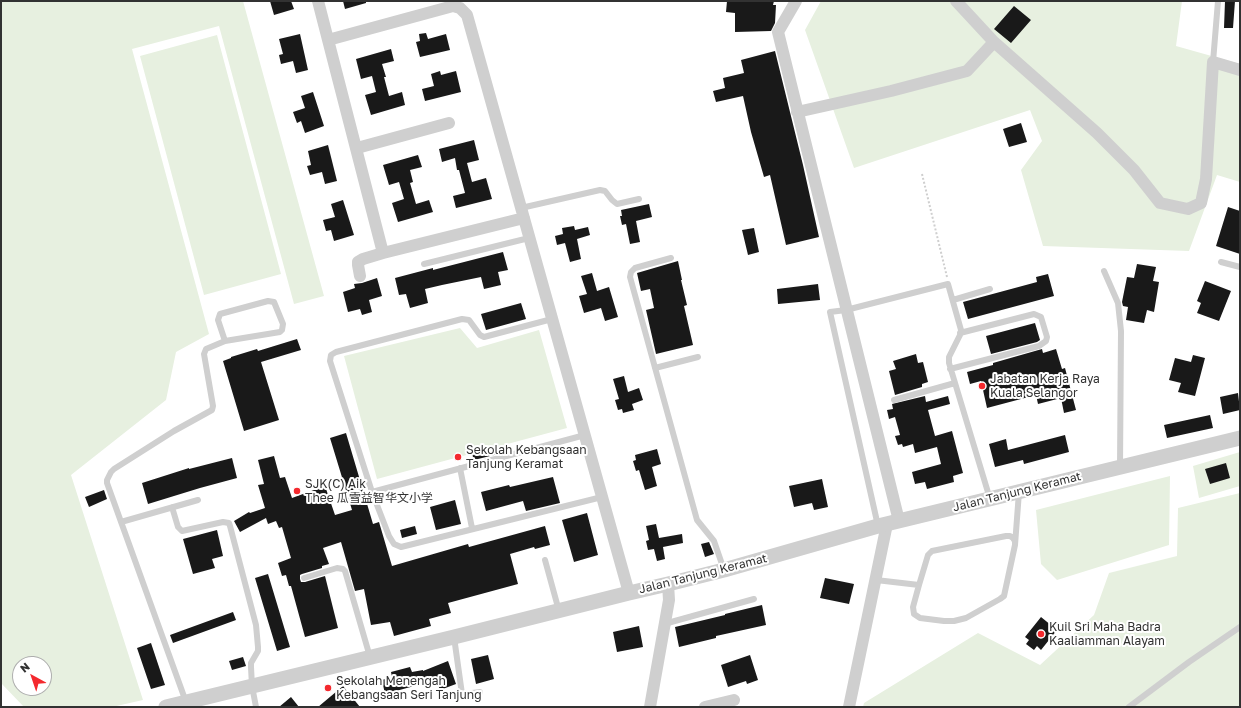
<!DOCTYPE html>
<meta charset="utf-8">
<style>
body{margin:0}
#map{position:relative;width:1241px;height:708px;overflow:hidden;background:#fff;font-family:"Golos Text",sans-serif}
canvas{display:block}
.frame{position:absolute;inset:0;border:2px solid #323232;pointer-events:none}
.north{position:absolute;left:12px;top:656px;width:40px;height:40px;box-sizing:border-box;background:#fff;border:1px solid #adadad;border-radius:50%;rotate:320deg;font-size:11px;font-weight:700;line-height:16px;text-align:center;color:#323232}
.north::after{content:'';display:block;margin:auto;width:14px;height:18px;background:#f4292e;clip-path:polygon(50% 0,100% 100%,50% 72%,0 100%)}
</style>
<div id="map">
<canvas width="1241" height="708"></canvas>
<div class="frame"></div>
<div class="north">N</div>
</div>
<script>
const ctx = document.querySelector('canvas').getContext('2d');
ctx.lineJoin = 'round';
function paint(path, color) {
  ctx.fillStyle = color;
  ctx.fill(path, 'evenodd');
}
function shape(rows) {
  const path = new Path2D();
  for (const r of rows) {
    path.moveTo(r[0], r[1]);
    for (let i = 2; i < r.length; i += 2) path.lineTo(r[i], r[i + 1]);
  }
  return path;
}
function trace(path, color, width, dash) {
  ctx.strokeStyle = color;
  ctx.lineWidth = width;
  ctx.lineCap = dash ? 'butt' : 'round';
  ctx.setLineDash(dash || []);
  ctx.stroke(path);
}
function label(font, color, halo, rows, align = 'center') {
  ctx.font = font + ' "Golos Text","Noto Sans SC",sans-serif';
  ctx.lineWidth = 4;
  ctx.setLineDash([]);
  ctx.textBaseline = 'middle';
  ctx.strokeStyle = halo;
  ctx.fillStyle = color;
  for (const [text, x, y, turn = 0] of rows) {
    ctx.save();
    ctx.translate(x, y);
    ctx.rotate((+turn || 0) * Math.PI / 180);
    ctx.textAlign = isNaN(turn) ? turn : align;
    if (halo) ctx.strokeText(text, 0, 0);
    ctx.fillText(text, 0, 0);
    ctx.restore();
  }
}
const green = shape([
 [1,1,243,1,324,296,294,304,219,26,132,49,209,334,176,352,166,400,71,475,143,700,112,707,24,707,1,683],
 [20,664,44,664,44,688,20,688],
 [821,1,1182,1,1176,46,1240,64,1240,182,1217,175,1189,251,1043,246,1021,170,1042,141,1030,110,854,168,805,30],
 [217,35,281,274,204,295,140,56],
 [460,328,477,348,539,330,567,428,377,479,344,356],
 [1240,452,1240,486,1199,498,1193,466],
 [1170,476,1169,545,1057,580,1041,564,1036,510],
 [1240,493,1240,707,863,707,864,703,978,633,1040,665,1094,615,1109,573,1177,556,1178,508]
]);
const building = shape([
 [270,1,291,1,294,9,274,15],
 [343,1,366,1,366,3,345,9],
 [727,1,743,2,743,1,774,1,773,5,776,5,775,23,771,31,735,32,735,13,726,12],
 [1225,1,1235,1,1233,28,1224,28],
 [1014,6,1031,20,1011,43,994,29],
 [426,33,428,39,446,34,450,50,420,57,416,42,420,41,419,34],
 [300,34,308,70,296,73,293,61,281,64,279,55,283,54,279,39],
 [391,49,394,61,382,64,386,77,384,77,389,96,402,92,405,105,371,115,365,95,376,92,372,76,361,79,356,59],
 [775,51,803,165,819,237,786,245,770,175,764,177,751,132,743,96,716,102,713,91,725,88,723,78,744,73,741,60],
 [440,71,441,75,456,71,461,92,425,101,422,89,434,86,431,74],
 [313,92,324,126,305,133,301,121,297,123,293,112,305,108,301,96],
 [1021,123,1027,142,1009,147,1003,129],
 [474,140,479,160,467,163,472,182,486,178,492,199,456,208,453,196,465,193,459,170,457,170,455,158,442,162,439,149],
 [328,145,337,181,325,184,322,172,310,175,307,166,311,165,308,151],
 [418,155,422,167,410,170,413,182,410,183,416,204,429,200,433,212,398,222,392,203,404,199,399,182,389,185,383,165],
 [343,200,354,235,334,241,331,230,326,231,323,220,335,217,331,204],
 [649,204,652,217,636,221,640,242,630,244,626,224,622,225,620,216,622,216,621,210],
 [1228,207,1240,211,1240,254,1216,246],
 [574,226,575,230,588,227,590,235,577,239,581,259,570,262,565,243,557,245,555,236,563,234,562,228],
 [754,228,759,252,748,255,742,230],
 [503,252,508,270,498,272,501,285,484,289,481,277,442,285,425,289,428,303,410,308,406,294,399,295,395,278,433,268,433,270],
 [678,261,682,280,681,280,687,305,684,306,693,345,656,354,646,310,654,308,650,289,641,291,637,273],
 [1137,264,1156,267,1153,281,1159,282,1154,312,1147,310,1144,323,1126,320,1128,307,1123,306,1122,302,1127,277,1134,278],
 [592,273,597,291,609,287,618,317,605,321,601,308,584,313,579,296,587,294,581,276],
 [1048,274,1054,296,968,319,963,302,1037,282,1036,277],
 [377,278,382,296,369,300,372,312,362,315,360,309,348,312,343,292,355,288,354,284,362,283],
 [1205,281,1231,291,1219,321,1197,313,1201,303,1197,301],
 [818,284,820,300,778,304,777,289],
 [521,303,526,319,486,330,481,314],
 [1035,323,1040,340,1037,342,991,354,986,336],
 [297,339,301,350,261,362,279,420,244,431,223,361,231,358,231,357,257,349,258,351],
 [1042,349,1043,353,1056,349,1062,369,1065,368,1076,410,1064,413,1061,398,1038,404,1036,395,987,408,981,381,970,384,967,372,993,365,993,363],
 [916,354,918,363,923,362,928,382,922,384,922,387,895,395,889,371,896,369,893,361],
 [1193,355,1205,358,1195,396,1178,392,1181,383,1169,380,1175,358,1191,362],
 [624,376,628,392,639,388,643,400,632,404,634,410,623,413,622,409,618,410,615,400,619,399,613,379],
 [1238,393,1240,410,1223,414,1220,397],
 [925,396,926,402,948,396,950,404,928,410,935,436,952,431,963,473,953,476,954,482,927,489,925,482,915,484,912,472,941,464,937,447,915,453,913,444,903,447,902,444,898,445,895,436,900,435,895,417,889,419,887,410,893,409,892,404],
 [1210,415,1213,428,1167,438,1164,425],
 [346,433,373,524,379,522,392,566,468,544,469,547,545,526,550,545,535,549,534,547,510,554,518,584,448,603,451,613,429,619,431,626,394,636,390,622,371,625,364,589,355,591,341,542,323,548,329,564,322,566,322,568,302,574,300,575,300,579,301,582,305,582,325,576,338,628,305,637,291,586,289,586,286,575,282,576,278,563,291,558,282,527,279,528,276,521,268,524,266,518,240,532,234,521,249,512,250,513,265,508,258,485,264,484,258,460,274,456,280,478,285,477,292,498,325,486,335,515,352,510,330,438],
 [1065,435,1069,452,1024,464,1023,460,995,467,989,444,1006,439,1008,450],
 [500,446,502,453,474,460,472,454],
 [657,449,661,464,652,467,657,486,645,490,639,470,636,471,633,461,636,460,635,455],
 [232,458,237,478,200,488,148,504,142,483,189,468,189,469],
 [1226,463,1230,478,1210,484,1205,469],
 [553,477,560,503,526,511,523,501,486,511,481,492,509,485,510,487],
 [822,479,828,507,814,510,812,503,794,507,789,486],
 [104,490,107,499,89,507,85,497],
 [455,500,461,524,436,530,430,507],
 [587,513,598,555,574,562,562,520],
 [656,524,659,538,682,534,683,543,663,547,665,559,657,561,654,549,648,550,646,541,649,540,646,526],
 [415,526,417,534,402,538,400,530],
 [217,530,223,556,212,559,215,568,193,574,183,539],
 [709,542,714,554,705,557,701,544],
 [268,574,290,647,277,651,255,578],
 [825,578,854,584,849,604,820,598],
 [762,605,766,625,716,636,716,638,679,647,675,627,725,615,725,614],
 [233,612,236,620,173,643,170,635],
 [1041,617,1057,630,1041,650,1037,646,1034,650,1026,644,1029,640,1025,637],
 [639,626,643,647,617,652,613,632],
 [151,643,165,685,151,689,137,648],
 [488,655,494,679,476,684,471,659],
 [750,655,758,680,747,684,746,681,728,687,721,665],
 [243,657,246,666,232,670,229,661],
 [448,661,456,684,440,690,436,680,385,694,382,680,392,677,391,672,410,667,412,672,423,670,423,671],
 [343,686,360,707,318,707],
 [291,697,299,707,279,707]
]);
const path = shape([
 [922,174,947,277]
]);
const service = shape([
 [1213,62,1218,1],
 [521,208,600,190,605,191,612,200,617,204,639,199],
 [671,258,635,268,631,272,630,277,697,520,714,541,724,570],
 [1221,262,1240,267],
 [424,264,529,238],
 [1104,271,1118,303,1121,331,1120,467],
 [953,300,990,289],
 [552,319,484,337,480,335,469,320,462,319,336,352,331,355,330,361,372,492,585,435],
 [655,368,698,357],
 [950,369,1039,346,1046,341,1047,337,1041,317,1034,314,960,333],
 [894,400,955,383],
 [460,468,472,528],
 [372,492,389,536,394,544,401,547,602,497],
 [172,507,178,527,182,531,223,522,229,523,230,526,256,625,258,647,258,651,251,663,251,667,252,686,256,707],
 [121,522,198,500],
 [878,526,830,312,846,310,948,284,961,330,960,335,949,357,949,363,990,499],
 [1015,545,1015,541,1013,538,1010,536,1006,536,932,551,928,555,919,585,913,607,914,614,920,618,944,621,954,621,966,618,1000,599,1004,596,1015,545,1019,492],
 [545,560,559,611],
 [304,578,337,568,343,569,345,571,370,657],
 [876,580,919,585],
 [664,624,754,599],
 [454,637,462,694],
 [440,697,480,692],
 [186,702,107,483,107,480,111,472,114,469,174,431,212,410,213,406,204,354,206,349,225,341,280,332,282,330,283,324,274,302,268,301,220,314,218,320,225,341],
 [1129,707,1189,662,1240,627]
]);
const minor = shape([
 [318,1,383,253],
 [796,1,778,32,899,521],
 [956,1,994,42,1097,133,1134,170,1160,203,1188,209,1201,203,1206,179,1213,62,1240,70],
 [328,40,453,6,460,8,467,15,629,593],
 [797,112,891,91,967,71,994,42],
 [357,148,449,123],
 [360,276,358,265,358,262,363,259,383,253,524,218],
 [650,707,669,600,668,584],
 [705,707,734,700],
 [849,707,887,524]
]);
const tertiary = shape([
 [166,707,454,637,629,593,668,584,724,570,878,526,1240,438]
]);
const markers = [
 [982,386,4,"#f4292e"],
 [458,457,4,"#f4292e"],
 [297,491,4,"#f4292e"],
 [1041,634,4,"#f4292e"],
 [328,688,4,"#f4292e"]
];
const poiNames = [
 ["Jabatan Kerja Raya",990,379],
 ["Kuala Selangor",990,393],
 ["Sekolah Kebangsaan",466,450],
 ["Tanjung Keramat",466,464],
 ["SJK(C) Aik",305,484],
 ["Thee 瓜雪益智华文小学",305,498],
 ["Kuil Sri Maha Badra",1049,627],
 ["Kaaliamman Alayam",1049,641],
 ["Sekolah Menengah",336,681],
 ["Kebangsaan Seri Tanjung",336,695]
];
const streetNames = [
 ["Jalan Tanjung Keramat",1017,492,-14],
 ["Jalan Tanjung Keramat",703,574,-14]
];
paint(green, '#e7f0e0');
paint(building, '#191919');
trace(path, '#cfcfcf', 2, [2, 2]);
trace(service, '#cfcfcf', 6);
trace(minor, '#cfcfcf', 12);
trace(tertiary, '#cfcfcf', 15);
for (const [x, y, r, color] of markers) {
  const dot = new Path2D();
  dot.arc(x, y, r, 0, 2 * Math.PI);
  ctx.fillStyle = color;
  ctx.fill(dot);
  trace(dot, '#fff', 1.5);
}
label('12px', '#323232', '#fff', poiNames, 'left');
label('12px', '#323232', '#fff', streetNames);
</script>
